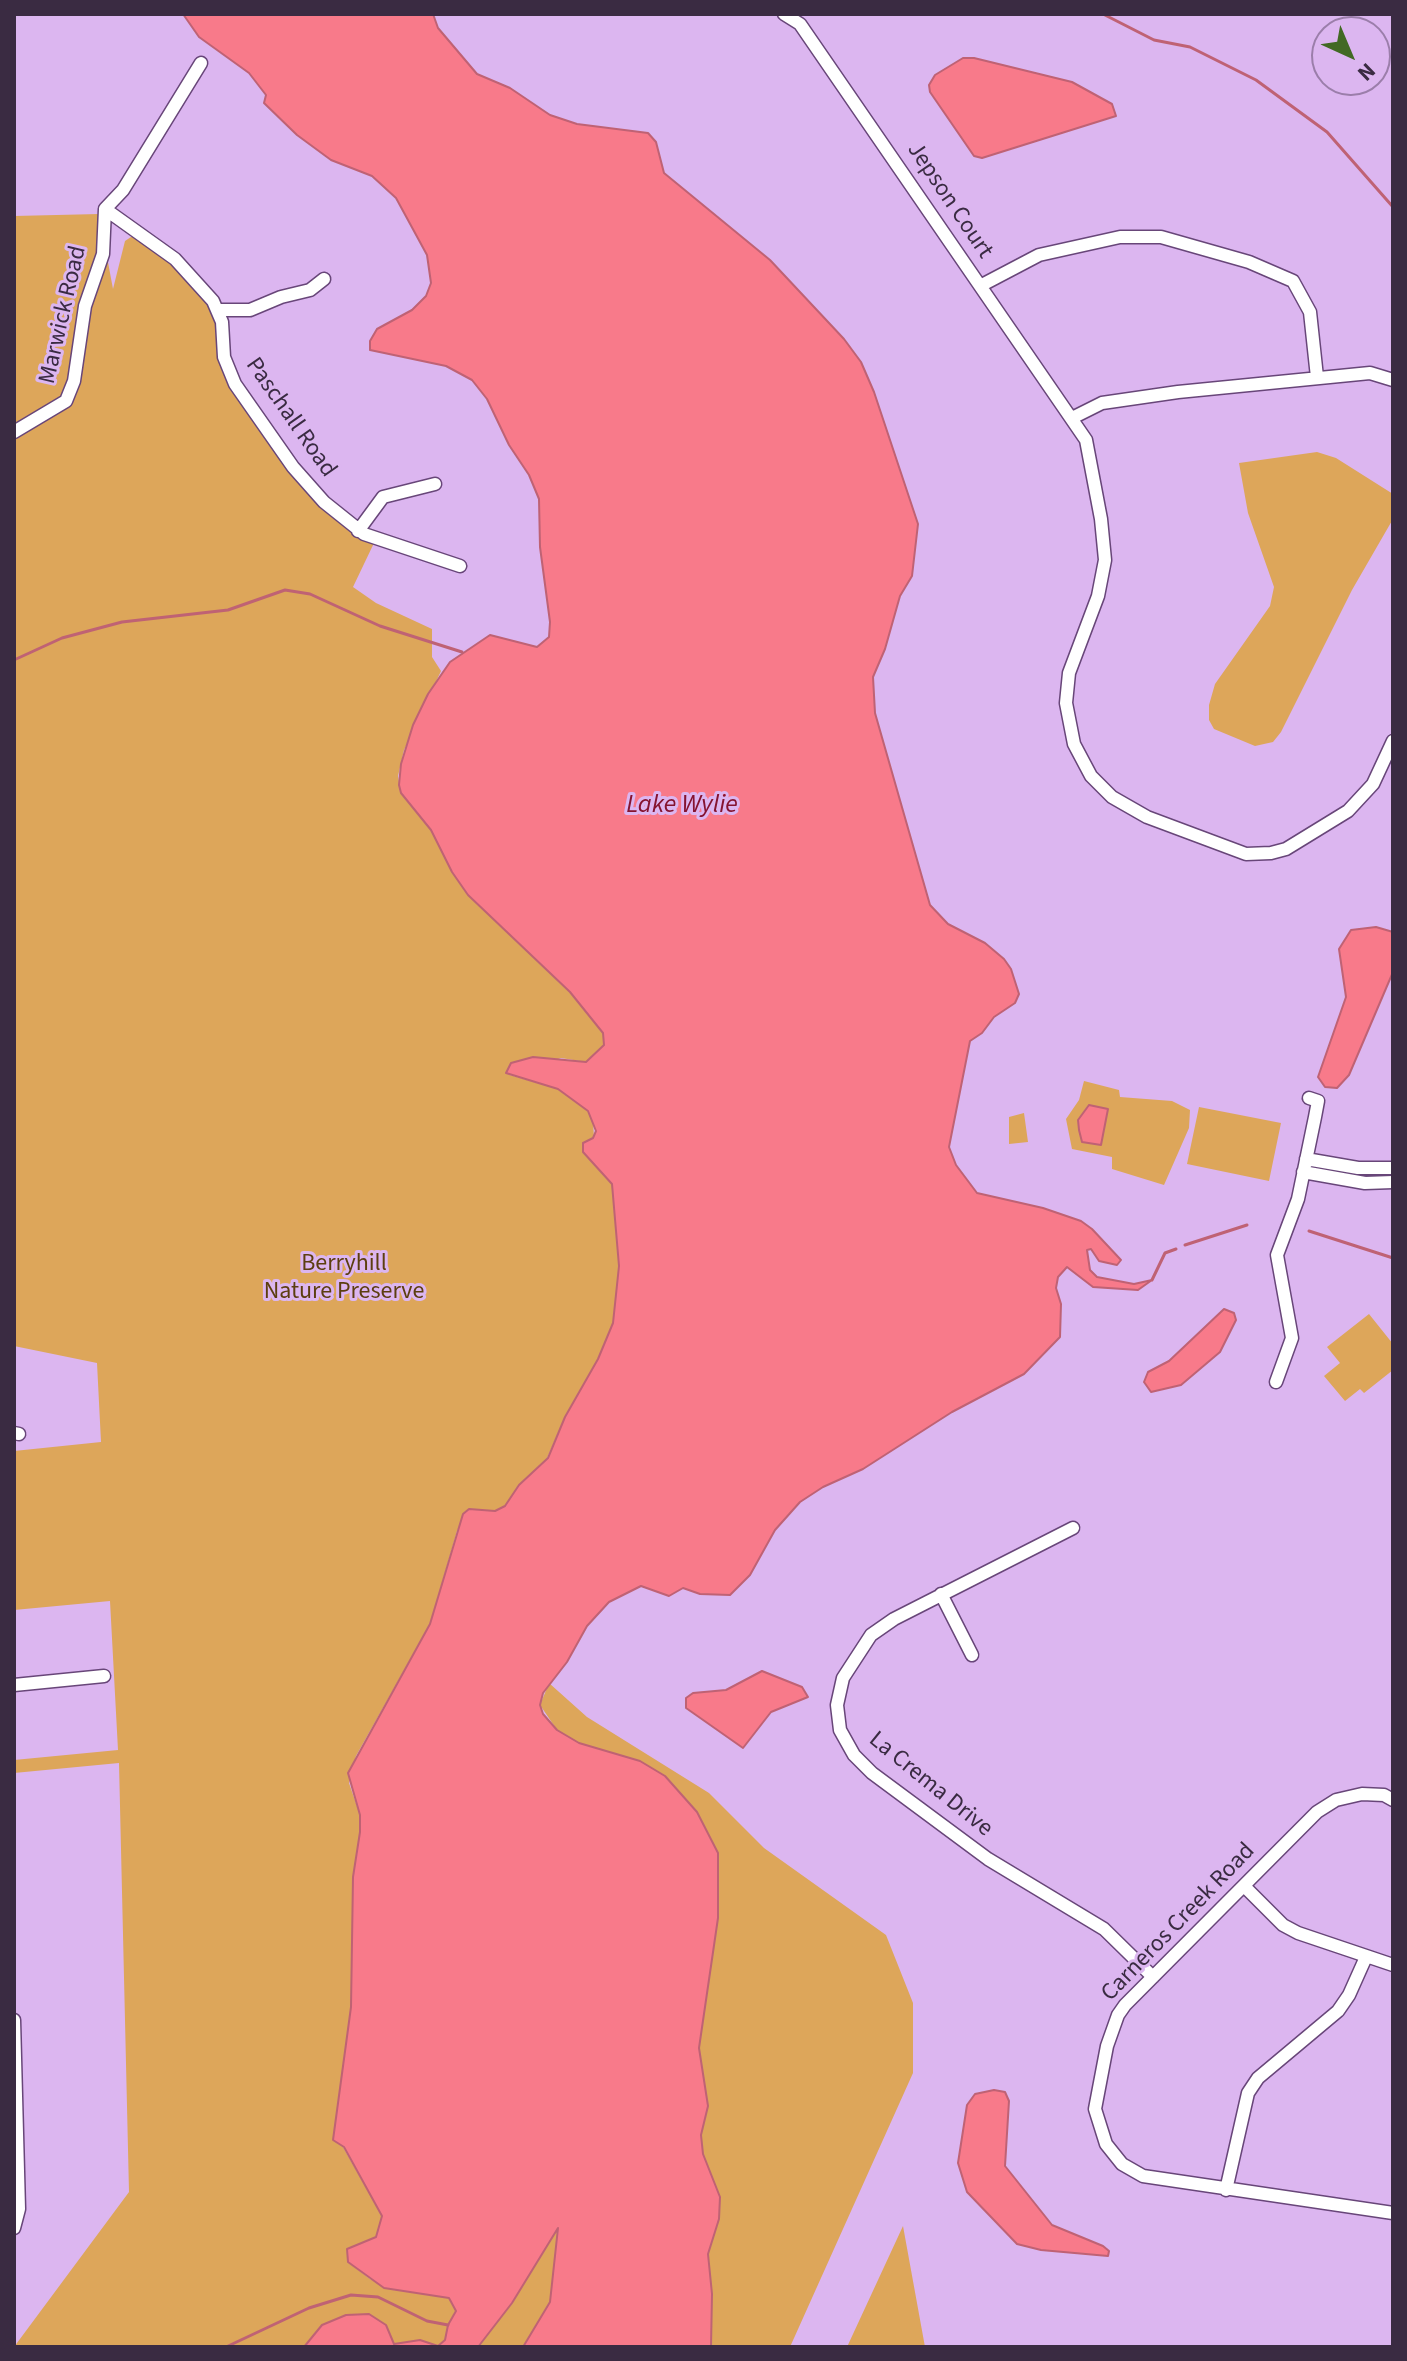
<!DOCTYPE html>
<style>
body{margin:0}
#map{position:relative;width:1407px;height:2361px;overflow:hidden;background:#dcb6f0;font-family:"Source Sans 3",sans-serif}
canvas{display:block}
.frame{position:absolute;inset:0;border:16px solid #3a2b42;pointer-events:none}
.north{position:absolute;left:1311px;top:16px;width:80px;height:80px;box-sizing:border-box;background:#dcb6f0;border:2px solid #9b7eaa;border-radius:50%;rotate:136deg;font-size:22px;font-weight:700;line-height:32px;text-align:center;color:#3a2b42}
.north::after{content:'';display:block;margin:auto;width:28px;height:36px;background:#426924;clip-path:polygon(50% 0,100% 100%,50% 72%,0 100%)}
</style>
<div id="map">
<canvas width="1407" height="2361"></canvas>
<div class="frame"></div>
<div class="north">N</div>
</div>
<script>
const ctx = document.querySelector('canvas').getContext('2d');
ctx.lineJoin = 'round';
function paint(path, color) {
  ctx.fillStyle = color;
  ctx.fill(path, 'evenodd');
}
function shape(rows) {
  const path = new Path2D();
  for (const r of rows) {
    path.moveTo(r[0], r[1]);
    for (let i = 2; i < r.length; i += 2) path.lineTo(r[i], r[i + 1]);
  }
  return path;
}
function trace(path, color, width, dash) {
  ctx.strokeStyle = color;
  ctx.lineWidth = width;
  ctx.lineCap = dash ? 'butt' : 'round';
  ctx.setLineDash(dash || []);
  ctx.stroke(path);
}
function label(font, color, halo, rows, align = 'center') {
  ctx.font = font + ' "Source Sans 3",sans-serif';
  ctx.lineWidth = 6;
  ctx.setLineDash([]);
  ctx.textBaseline = 'middle';
  ctx.strokeStyle = halo;
  ctx.fillStyle = color;
  for (const [text, x, y, turn = 0] of rows) {
    ctx.save();
    ctx.translate(x, y);
    ctx.rotate((+turn || 0) * Math.PI / 180);
    ctx.textAlign = isNaN(turn) ? turn : align;
    if (halo) ctx.strokeText(text, 0, 0);
    ctx.fillText(text, 0, 0);
    ctx.restore();
  }
}
const green = shape([
 [99,214,113,289,125,241,131,237,136,236,179,266,218,316,221,355,292,470,374,543,353,587,376,603,432,629,432,657,441,671,404,750,398,776,401,793,431,830,452,872,469,895,570,992,603,1033,605,1045,586,1062,561,1058,510,1075,558,1089,588,1111,593,1121,594,1138,583,1143,583,1152,612,1184,616,1198,619,1266,613,1323,598,1359,565,1417,544,1465,519,1485,505,1506,495,1511,469,1509,457,1531,430,1624,356,1756,349,1783,360,1815,360,1832,353,1877,351,2007,333,2139,343,2147,382,2216,376,2237,347,2249,348,2262,370,2279,393,2290,422,2291,449,2298,456,2310,448,2325,446,2340,438,2346,420,2340,394,2344,386,2325,323,2325,304,2347,14,2347,129,2192,119,1763,14,1773,14,1760,118,1750,110,1601,14,1610,14,1451,101,1442,97,1363,14,1346,14,216],
 [1317,452,1336,458,1393,494,1393,519,1352,590,1281,732,1273,742,1255,746,1214,729,1209,720,1209,705,1215,684,1270,606,1274,587,1248,513,1239,463],
 [1084,1081,1119,1090,1120,1097,1172,1101,1190,1110,1189,1128,1164,1185,1112,1169,1112,1157,1072,1149,1066,1119,1079,1100],
 [1199,1107,1281,1123,1269,1181,1187,1164],
 [1024,1113,1028,1142,1009,1144,1009,1117],
 [1369,1314,1393,1344,1393,1370,1364,1393,1360,1389,1345,1401,1324,1376,1340,1363,1327,1347],
 [549,1683,587,1717,709,1793,764,1848,886,1935,913,2003,913,2073,790,2347,711,2347,712,2294,708,2254,719,2219,703,2154,701,2135,708,2106,699,2048,718,1918,718,1853,697,1812,665,1776,640,1761,579,1743,557,1730,540,1705],
 [559,2226,550,2302,523,2347,478,2347,512,2303],
 [903,2226,925,2347,847,2347]
]);
const water = shape([
 [183,14,433,14,438,28,477,74,510,88,550,115,577,124,648,133,656,142,664,173,770,260,844,339,861,362,874,392,918,524,912,576,900,596,885,649,873,677,875,713,930,905,948,924,985,943,1004,959,1011,969,1019,994,1015,1003,994,1017,982,1033,970,1041,949,1147,956,1165,977,1193,1043,1208,1081,1221,1092,1229,1121,1260,1117,1265,1099,1261,1091,1249,1087,1250,1090,1270,1097,1277,1134,1284,1152,1280,1138,1290,1093,1287,1067,1267,1058,1277,1056,1288,1061,1304,1060,1337,1024,1374,952,1412,863,1469,823,1487,800,1502,775,1530,750,1575,730,1595,700,1594,683,1588,669,1596,641,1586,609,1602,587,1626,567,1662,543,1693,540,1705,543,1714,557,1730,579,1743,640,1761,665,1776,697,1812,718,1853,718,1918,699,2048,708,2106,701,2135,703,2154,720,2197,719,2219,708,2254,712,2294,711,2347,523,2347,550,2302,558,2228,512,2303,478,2347,304,2347,322,2325,346,2315,369,2314,386,2325,394,2344,420,2340,438,2346,445,2340,448,2325,456,2311,449,2298,384,2288,348,2262,347,2249,376,2237,382,2216,344,2147,333,2140,351,2007,353,1877,360,1832,360,1815,348,1773,430,1624,463,1514,469,1509,495,1511,505,1506,519,1485,548,1458,565,1417,598,1359,613,1323,619,1266,612,1184,583,1152,583,1143,593,1138,596,1131,588,1111,558,1089,506,1073,511,1063,533,1057,586,1062,604,1045,603,1033,570,992,468,895,452,872,431,830,401,793,399,785,401,764,413,725,428,694,450,662,490,635,537,647,549,637,550,622,540,547,539,499,529,475,509,445,487,399,472,380,446,366,370,350,370,341,377,329,412,310,426,296,431,283,427,255,396,198,372,176,331,160,297,135,264,103,266,95,249,73,199,37,183,14],
 [963,58,974,58,1072,82,1112,104,1116,116,982,158,974,156,930,92,929,85,935,75,963,58],
 [1376,927,1393,932,1393,972,1349,1075,1337,1088,1325,1087,1318,1077,1346,997,1339,949,1351,930,1376,927],
 [1089,1105,1108,1109,1101,1145,1082,1142,1079,1130,1078,1120,1089,1105],
 [1224,1309,1234,1313,1236,1320,1220,1352,1181,1385,1151,1392,1144,1382,1148,1372,1169,1361,1224,1309],
 [762,1671,802,1687,808,1697,771,1712,743,1748,686,1708,686,1698,693,1693,726,1690,762,1671],
 [994,2090,1005,2092,1009,2101,1005,2166,1052,2225,1103,2246,1109,2251,1108,2256,1041,2250,1017,2244,967,2192,958,2163,967,2105,975,2094,994,2090]
]);
const stream = shape([
 [1103,14,1154,40,1190,47,1256,80,1327,132,1393,207],
 [14,660,62,638,122,622,228,610,285,590,310,594,380,626,462,652],
 [1309,1231,1393,1258],
 [1185,1245,1247,1225],
 [1152,1280,1165,1253,1176,1249],
 [226,2347,309,2308,351,2295,378,2297,427,2321,448,2325]
]);
const street = shape([
 [784,14,800,24,1086,440,1101,519,1105,560,1098,596,1069,673,1066,703,1074,744,1091,776,1112,797,1147,817,1246,854,1271,853,1286,849,1348,811,1373,784,1393,741],
 [105,209,175,259,213,301,222,322,224,357,235,384,293,467,324,502,364,534,460,566],
 [980,286,1039,255,1120,237,1161,237,1249,262,1293,281,1310,312,1317,377],
 [218,310,250,310,281,297,310,290,324,279],
 [1072,418,1102,403,1178,392,1370,373,1393,380],
 [14,432,66,401,74,381,85,306,103,254,105,209,123,190,201,63],
 [358,531,383,497,435,484],
 [1306,1159,1358,1168,1393,1168],
 [1303,1172,1365,1183,1393,1182],
 [1276,1382,1292,1338,1277,1255,1298,1199,1315,1117,1318,1101,1309,1098],
 [14,1433,19,1434],
 [1073,1528,894,1619,871,1635,843,1678,837,1705,840,1730,854,1755,872,1773,988,1859,1104,1929,1153,1977],
 [941,1594,972,1655],
 [14,1685,104,1676],
 [1393,1800,1384,1795,1362,1794,1336,1800,1317,1812,1125,2005,1118,2015,1107,2046,1095,2109,1106,2144,1122,2164,1143,2176,1393,2213],
 [1244,1886,1283,1925,1298,1933,1393,1965],
 [14,2020,19,2209,14,2228],
 [1226,2190,1248,2093,1258,2078,1338,2011,1349,1995,1366,1957]
]);
const streetNames = [
 ["Jepson Court",949,201,56],
 ["Marwick Road",64,315,-77],
 ["Paschall Road",290,418,55],
 ["La Crema Drive",930,1785,39],
 ["Carneros Creek Road",1179,1923,-46]
];
const parkNames = [
 ["Berryhill",344,1265],
 ["Nature Preserve",344,1293]
];
const waterNames = [
 ["Lake Wylie",682,806]
];
paint(green, '#dda65a');
paint(water, '#f87a8a');
trace(water, '#bf6274', 2);
trace(stream, '#bf6274', 3);
trace(street, '#684679', 15);
trace(street, '#fff', 12);
label('24px', '#3a2b42', '#dcb6f0', streetNames);
label('24px', '#5c3e0f', '#dcb6f0', parkNames);
label('italic 26px', '#851330', '#dcb6f0', waterNames);
</script>
